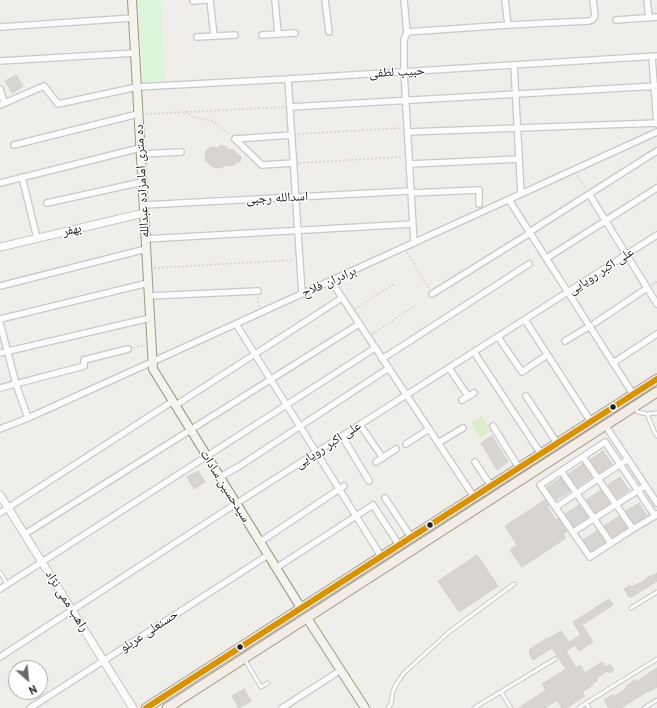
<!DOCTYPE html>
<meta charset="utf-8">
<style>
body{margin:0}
#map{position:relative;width:657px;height:708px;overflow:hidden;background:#f0eeeb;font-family:"PT Sans",sans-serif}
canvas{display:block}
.north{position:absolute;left:8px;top:660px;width:40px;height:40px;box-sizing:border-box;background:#fff;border:1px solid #a7a7a7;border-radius:50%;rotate:153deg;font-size:11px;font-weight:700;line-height:16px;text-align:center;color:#222}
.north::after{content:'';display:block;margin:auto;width:14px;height:18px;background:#6a6968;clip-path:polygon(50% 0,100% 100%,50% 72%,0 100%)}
</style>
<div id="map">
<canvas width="657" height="708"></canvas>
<div class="north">N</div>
</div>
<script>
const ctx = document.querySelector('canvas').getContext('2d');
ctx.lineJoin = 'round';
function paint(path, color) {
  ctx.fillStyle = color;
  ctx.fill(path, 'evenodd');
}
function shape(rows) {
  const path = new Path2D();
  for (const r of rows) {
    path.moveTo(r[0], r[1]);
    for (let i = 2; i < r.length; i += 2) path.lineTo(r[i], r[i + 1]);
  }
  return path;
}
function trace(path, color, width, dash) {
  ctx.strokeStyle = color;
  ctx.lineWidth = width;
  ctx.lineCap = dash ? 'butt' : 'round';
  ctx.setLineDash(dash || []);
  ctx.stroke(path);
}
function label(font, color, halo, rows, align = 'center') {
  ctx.font = font + ' "PT Sans","Noto Naskh Arabic",sans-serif';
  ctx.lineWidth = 3;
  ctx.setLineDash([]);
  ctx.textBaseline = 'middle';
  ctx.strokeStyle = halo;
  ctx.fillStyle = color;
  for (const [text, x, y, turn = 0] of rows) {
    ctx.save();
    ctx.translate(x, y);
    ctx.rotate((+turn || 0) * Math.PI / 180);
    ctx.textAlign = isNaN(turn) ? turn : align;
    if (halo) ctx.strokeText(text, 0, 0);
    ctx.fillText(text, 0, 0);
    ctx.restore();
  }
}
const grass = shape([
 [482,416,492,431,480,438,471,423]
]);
const park = shape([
 [138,0,161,0,165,80,143,83]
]);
const building = shape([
 [16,75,23,86,12,93,5,81,16,75],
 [222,145,223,147,225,146,227,149,234,150,238,155,241,156,240,162,236,162,236,163,232,166,225,165,221,168,213,167,205,160,206,151,211,147,217,148,222,145],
 [492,436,508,462,497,470,481,443,492,436],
 [603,451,612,464,599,473,590,460,603,451],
 [583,464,592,477,577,487,568,474,583,464],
 [198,471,205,482,194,489,187,477,198,471],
 [620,477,629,490,617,498,608,485,620,477],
 [561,478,570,491,556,500,547,487,561,478],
 [601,490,610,503,595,513,586,500,601,490],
 [545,500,549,505,547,506,556,520,558,518,567,531,563,534,566,538,522,567,510,550,517,545,505,526,545,500],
 [639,503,647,516,634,523,626,511,639,503],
 [579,505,588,517,574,526,565,514,579,505],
 [619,516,627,528,612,537,604,526,619,516],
 [597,531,605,542,591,551,583,540,597,531],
 [477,555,498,586,459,612,438,581,477,555],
 [657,573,657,581,632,597,628,596,624,589,630,585,631,587,640,583,651,575,652,576,657,573],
 [609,599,613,605,582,625,593,642,579,651,575,645,566,651,576,668,580,665,585,673,602,662,606,667,610,664,614,670,609,673,607,671,597,678,598,680,592,684,593,685,582,692,585,696,566,708,562,708,557,700,545,708,519,708,546,690,542,684,566,669,552,648,533,660,529,653,530,652,529,650,547,638,548,639,561,631,569,642,581,635,573,622,609,599],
 [657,668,657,687,649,692,648,691,621,708,609,708,604,700,613,695,613,697,627,688,626,686,635,680,636,682,657,668],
 [244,689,251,701,239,708,232,696,244,689]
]);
const path = shape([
 [185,112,193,117,213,121,230,135],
 [146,114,284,107],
 [298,134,402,128],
 [299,163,403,157],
 [577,175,586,189],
 [407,252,429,289],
 [154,268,294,260],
 [652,285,657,282],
 [258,297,259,307],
 [355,309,394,284],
 [372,334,416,305],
 [133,348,145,345]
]);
const service = shape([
 [634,409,638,412,647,414,657,413],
 [647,414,654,431,657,436],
 [0,572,7,584],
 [631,608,657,592],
 [245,660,261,687,268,683],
 [501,692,511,708],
 [388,708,391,704,393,691,397,683,404,673,449,632,514,584],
 [474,708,555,659],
 [579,708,586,703],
 [589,708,586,703,657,659],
 [644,708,657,700]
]);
const minor = shape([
 [210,0,214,36],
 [275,0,278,34],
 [325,0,329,32],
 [404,0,407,32,404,40,404,72,414,243],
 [505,0,508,25],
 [647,0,649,18],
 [193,1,206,0],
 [616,20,657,17],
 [0,27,133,18],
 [407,32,508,25,589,21,592,20,595,16,593,0],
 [262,35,295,33],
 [197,37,235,35],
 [652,57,657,124],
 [0,61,135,53],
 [514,65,521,194],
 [288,79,302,294],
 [0,89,4,102],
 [0,105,44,86,58,104,137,87,288,79,657,56],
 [290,107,657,86],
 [408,132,657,123],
 [235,139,262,165,294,163],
 [235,139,292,135],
 [14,145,138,114],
 [141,154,181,152],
 [410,164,519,159],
 [22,177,37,238],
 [0,183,140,148],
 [411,193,479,190,479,204],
 [589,194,657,304],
 [509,200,633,394],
 [47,203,142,182],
 [143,205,411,191],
 [531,231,657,151],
 [145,239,413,224],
 [550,256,657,188],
 [331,281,474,497],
 [0,286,146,249],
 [432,294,530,233],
 [149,296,258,291],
 [0,319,148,283],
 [525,320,591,422],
 [0,323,16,384,28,418],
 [595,323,647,288],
 [236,324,381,556],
 [498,337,522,372,547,355],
 [565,341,590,326],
 [474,352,541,454],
 [0,353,150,318],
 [382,359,529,264],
 [613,363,657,334],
 [449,368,468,396],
 [0,388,84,366,84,360,128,349],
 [526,396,557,443],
 [462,400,474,393],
 [176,405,342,298],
 [360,425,383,458],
 [605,425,657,503],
 [493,426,519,468],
 [0,429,28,418,152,362,657,132],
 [342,436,369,481],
 [438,443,463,428],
 [406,444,429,429],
 [583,457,633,529],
 [376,462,396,449],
 [475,462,491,486],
 [561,471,611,543],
 [220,477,238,467,389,368],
 [385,498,411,537],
 [556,507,628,459],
 [0,513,173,401],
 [655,516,605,442,540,485,590,557,633,529,655,516,657,514],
 [573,532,645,486],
 [25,534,359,324],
 [260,542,344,486],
 [276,568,373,505,399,545],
 [0,589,207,456,375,348],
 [0,657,237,503,657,235],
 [30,708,268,555],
 [282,708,341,670]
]);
const tertiary = shape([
 [0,247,144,213],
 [0,495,133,708]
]);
const secondary = shape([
 [132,0,153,369,301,608],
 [307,618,365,708]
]);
const primary = shape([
 [146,708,657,379],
 [167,708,657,392]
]);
const bus1 = shape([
 [146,708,657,379]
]);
const markers = [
 [613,407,3.5,"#222"],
 [430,525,3.5,"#222"],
 [240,647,3.5,"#222"]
];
const streetNames = [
 ["حبیب لطفی",397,72,-3],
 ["ده متری امامزاده عبدالله",142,181,-93],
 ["اسدالله رجبی",277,198,-3],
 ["بهفر",72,230,-13],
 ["علی اکبر رویایی",601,271,-33],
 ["برادران فلاح",329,282,-24],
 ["علی اکبر رویایی",328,445,-33],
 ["سیدحسین سادات",225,486,58],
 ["راهب ممی نژاد",67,601,58],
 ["حسنعلی عربلو",149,631,-33]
];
paint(grass, '#ddeccb');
paint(park, '#daf5da');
paint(building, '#d7d4d2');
trace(building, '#d3d0cc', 1);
trace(service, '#c9c8c7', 5);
trace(minor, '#c9c8c7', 8);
trace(tertiary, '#c9c8c7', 9);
trace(secondary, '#999a82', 10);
trace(primary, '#a79c86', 11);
trace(path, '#dccecd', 1.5, [2, 2]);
trace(service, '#fdfcfc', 3);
trace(minor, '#fdfcfc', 5.5);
trace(tertiary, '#fdfcfc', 7);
trace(secondary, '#f4f4ed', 8);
trace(primary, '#f3ede7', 9);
trace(bus1, '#d79205', 6);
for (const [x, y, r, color] of markers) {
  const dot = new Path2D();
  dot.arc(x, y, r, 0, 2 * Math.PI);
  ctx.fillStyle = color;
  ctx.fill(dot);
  trace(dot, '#fff', 1.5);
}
label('13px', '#222', '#fff', streetNames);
</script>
